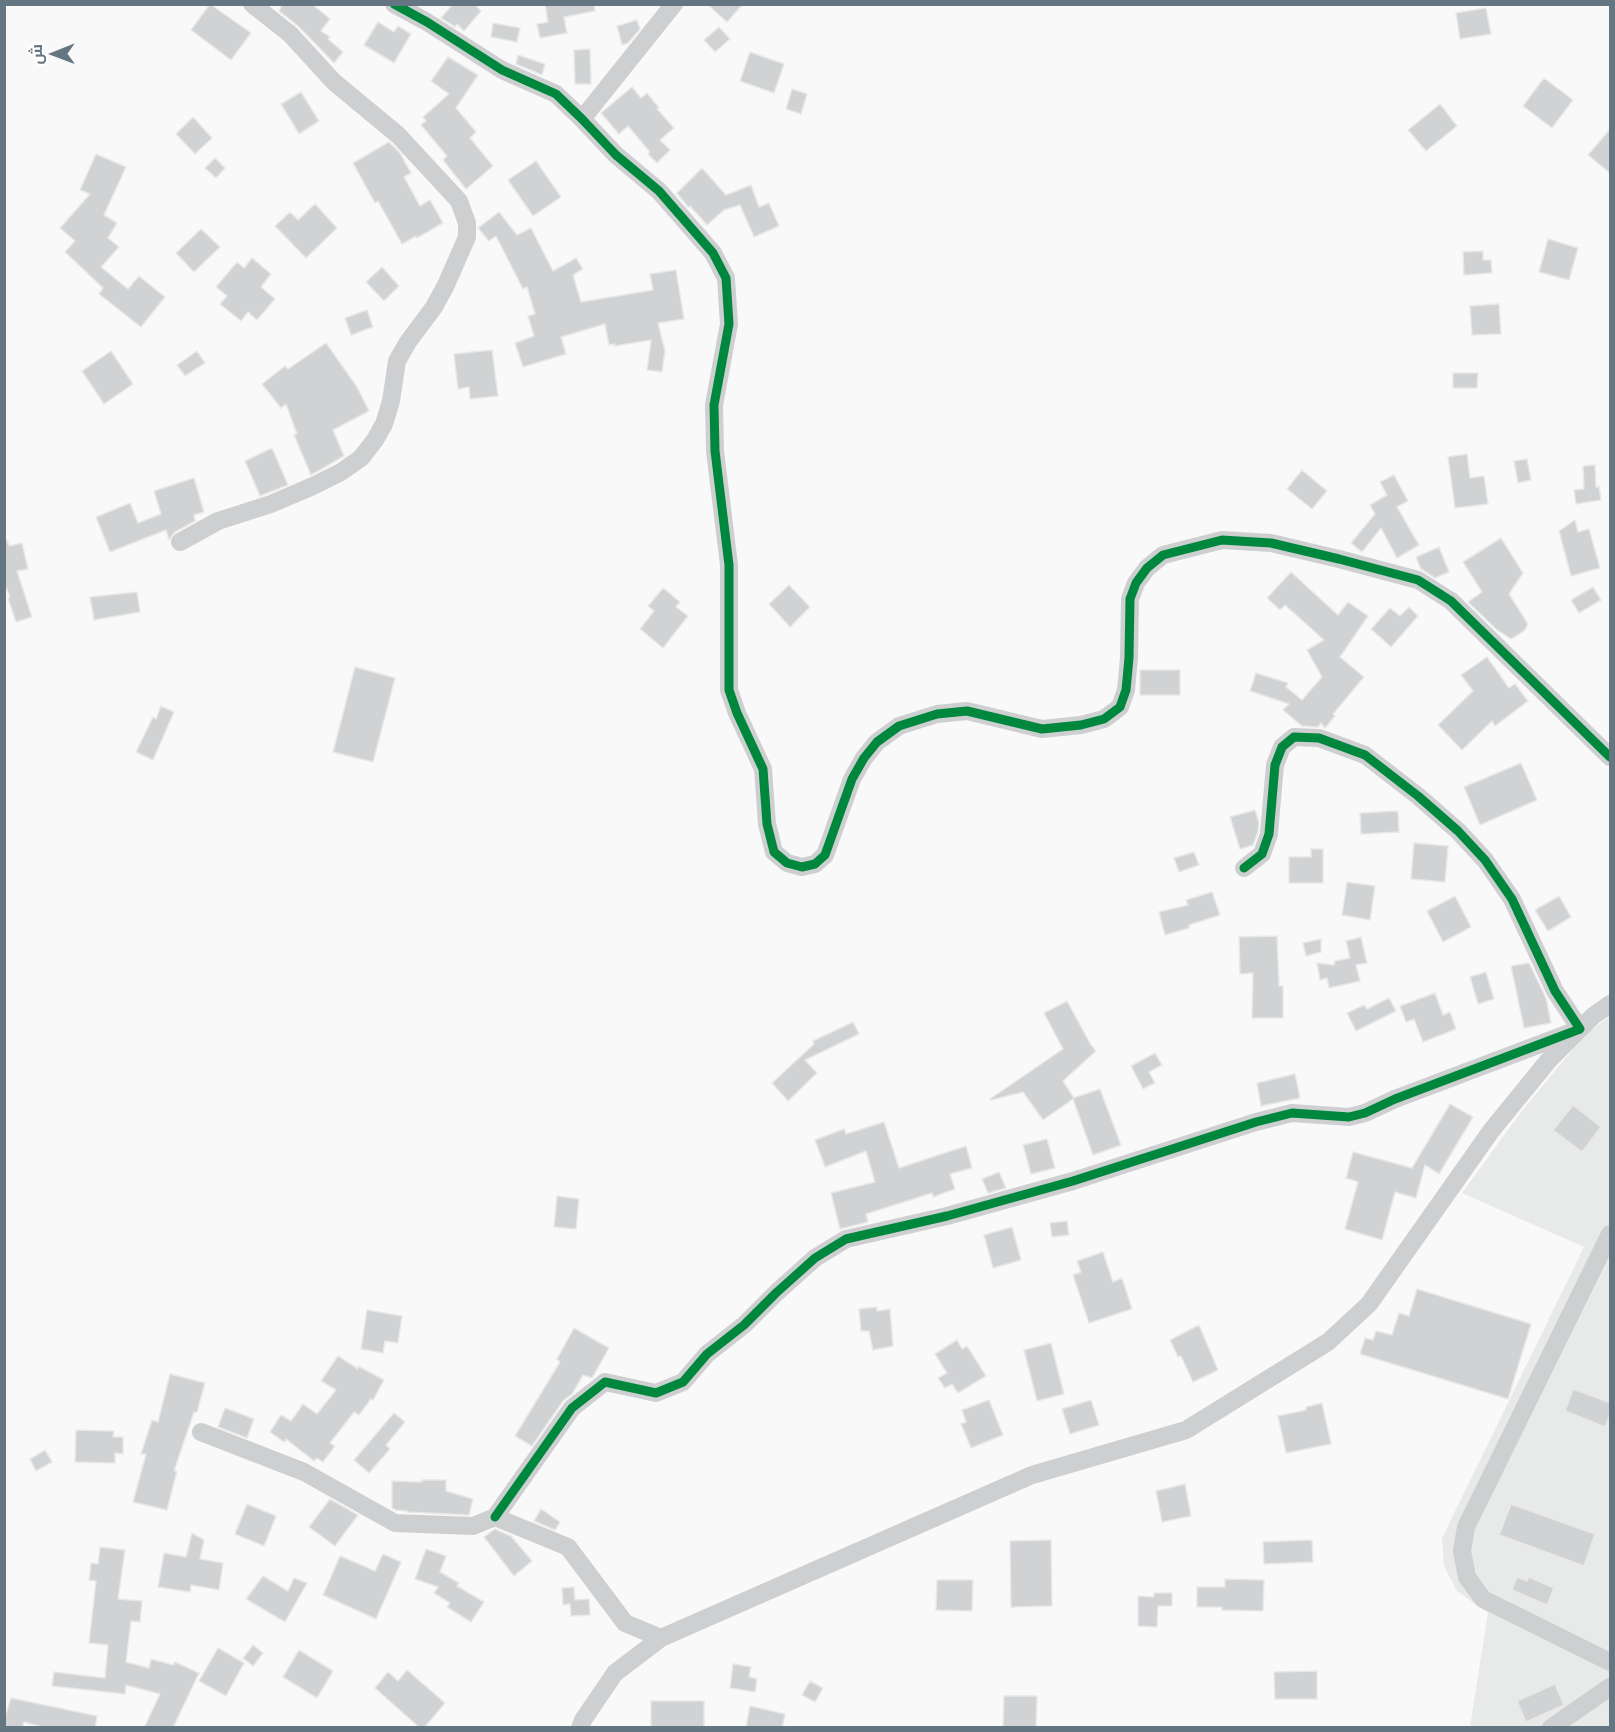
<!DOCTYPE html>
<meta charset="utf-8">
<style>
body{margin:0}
#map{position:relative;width:1615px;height:1732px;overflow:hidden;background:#f9f9f9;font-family:Lato,Cairo,sans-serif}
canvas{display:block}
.frame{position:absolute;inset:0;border:6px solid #657683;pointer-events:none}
.north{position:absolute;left:24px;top:24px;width:60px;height:60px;-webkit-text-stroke:4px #fff;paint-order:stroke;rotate:269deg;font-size:16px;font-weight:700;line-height:24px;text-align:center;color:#657683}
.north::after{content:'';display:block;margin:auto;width:21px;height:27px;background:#657683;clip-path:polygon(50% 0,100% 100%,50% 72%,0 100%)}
</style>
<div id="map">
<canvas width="1615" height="1732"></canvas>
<div class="frame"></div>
<div class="north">ش</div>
</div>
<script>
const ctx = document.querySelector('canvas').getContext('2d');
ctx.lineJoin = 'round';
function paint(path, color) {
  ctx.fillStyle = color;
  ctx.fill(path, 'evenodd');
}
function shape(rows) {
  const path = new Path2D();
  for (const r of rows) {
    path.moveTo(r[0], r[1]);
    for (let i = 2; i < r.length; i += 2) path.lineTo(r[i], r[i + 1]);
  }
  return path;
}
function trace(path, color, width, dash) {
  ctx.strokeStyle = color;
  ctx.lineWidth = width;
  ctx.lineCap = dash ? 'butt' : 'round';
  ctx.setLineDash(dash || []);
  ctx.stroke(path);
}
const built = shape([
 [1610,1016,1610,1727,1470,1727,1488,1613,1457,1591,1444,1566,1442,1538,1584,1247,1462,1193,1521,1112,1584,1036]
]);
const building = shape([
 [210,4,251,33,231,60,191,30,210,4],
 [283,4,312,4,330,19,321,31,330,37,328,39,343,52,334,63,298,26,279,11,283,4],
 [453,4,474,4,481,11,464,31,457,24,455,27,441,18,453,4],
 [545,4,594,4,595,11,564,17,567,33,540,38,537,24,548,22,545,4],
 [707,4,743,4,727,22,707,4],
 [1486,8,1491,34,1460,39,1456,13,1486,8],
 [637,20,640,29,628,43,622,45,617,26,637,20],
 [378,22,394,32,398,26,411,34,394,63,364,45,378,22],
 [493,23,520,28,517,42,491,37,493,23],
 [719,27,730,39,715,52,704,40,719,27],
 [590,49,591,84,575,84,574,50,590,49],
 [750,52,784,64,774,93,740,81,750,52],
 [518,55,545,64,542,75,516,64,518,55],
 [448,57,478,75,456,108,476,132,470,138,493,166,466,189,443,160,447,156,421,125,426,121,423,117,449,94,431,81,448,57],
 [1544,78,1573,100,1552,128,1523,106,1544,78],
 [632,87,641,98,647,93,659,108,657,109,674,128,660,140,670,150,657,163,648,154,650,152,628,126,619,134,601,113,632,87],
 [792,89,807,94,801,114,786,109,792,89],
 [301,92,319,121,299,134,281,104,301,92],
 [1440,104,1457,126,1426,151,1408,130,1440,104],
 [193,117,212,138,195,154,176,134,193,117],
 [1611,128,1611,174,1588,155,1611,128],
 [389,142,400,153,411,173,404,177,420,206,430,200,443,223,417,238,416,236,402,244,378,201,375,203,353,163,389,142],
 [96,154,126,167,104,215,117,223,108,238,119,247,101,267,128,289,139,276,165,297,141,327,99,294,103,288,65,252,75,241,60,228,90,194,80,190,96,154],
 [215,158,225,168,216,178,205,168,215,158],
 [536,161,561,197,533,216,508,180,536,161],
 [702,168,726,195,751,185,759,207,769,203,779,226,754,237,740,205,724,210,707,225,690,206,688,207,677,193,702,168],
 [315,204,337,228,306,258,275,226,290,212,298,220,315,204],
 [499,212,517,235,531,228,553,271,576,258,583,269,573,275,581,302,653,290,650,274,676,270,684,319,658,323,665,351,662,372,647,370,651,340,615,346,615,344,609,345,605,324,561,337,566,354,523,367,515,343,534,336,528,316,535,314,527,287,523,289,496,236,489,241,478,228,499,212],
 [201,229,220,247,194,272,176,253,201,229],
 [1548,239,1578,248,1569,280,1539,272,1548,239],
 [1483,251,1483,260,1491,260,1492,273,1464,275,1463,252,1483,251],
 [252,258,271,274,261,287,275,299,257,320,248,312,241,321,220,304,227,296,216,287,237,262,244,268,252,258],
 [382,267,399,286,384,301,366,282,382,267],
 [1499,304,1501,334,1472,335,1470,306,1499,304],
 [367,310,373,327,351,335,345,318,367,310],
 [326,343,357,387,369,411,333,430,344,456,311,475,294,435,297,434,286,404,281,408,262,384,285,366,288,369,326,343],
 [492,350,498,396,470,399,469,387,458,389,454,354,492,350],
 [111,351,133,384,104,404,82,371,111,351],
 [197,351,205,363,185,376,177,365,197,351],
 [1453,373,1478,373,1477,388,1453,388,1453,373],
 [272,448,288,485,260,496,245,461,272,448],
 [1467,454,1470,478,1484,476,1488,504,1455,508,1448,457,1467,454],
 [1527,459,1531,480,1518,483,1514,461,1527,459],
 [1595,465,1596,487,1599,486,1601,500,1576,504,1574,490,1584,489,1583,466,1595,465],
 [1302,470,1327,491,1312,509,1287,489,1302,470],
 [1394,475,1408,501,1397,507,1419,545,1397,558,1381,528,1362,552,1351,543,1375,514,1370,505,1387,495,1380,482,1394,475],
 [194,478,204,512,194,515,195,521,175,532,169,540,166,530,110,552,96,517,130,503,138,523,161,514,154,491,194,478],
 [1575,520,1578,532,1589,529,1600,568,1571,576,1559,531,1575,520],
 [1501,538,1523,573,1509,594,1528,624,1524,631,1511,639,1496,629,1468,602,1482,592,1463,562,1501,538],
 [7,540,9,546,22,543,28,569,17,571,32,617,16,622,8,598,10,597,4,583,4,541,7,540],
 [1439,547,1449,572,1435,578,1421,569,1416,557,1439,547],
 [1291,572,1338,615,1348,602,1368,616,1340,657,1364,677,1333,714,1335,716,1325,728,1321,723,1318,727,1302,726,1283,710,1289,704,1250,691,1256,673,1288,683,1286,687,1302,700,1322,677,1307,650,1324,640,1285,605,1280,610,1267,598,1291,572],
 [789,585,810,607,790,627,769,604,789,585],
 [1593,587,1601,600,1579,613,1571,600,1593,587],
 [663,588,680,602,676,607,688,616,663,648,640,629,654,611,648,606,663,588],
 [137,592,140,612,94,620,90,597,137,592],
 [1409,607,1418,616,1391,647,1371,629,1390,608,1400,616,1409,607],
 [1487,657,1509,688,1515,684,1528,701,1495,726,1492,721,1462,750,1438,725,1473,691,1461,675,1487,657],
 [355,667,395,678,373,762,333,752,355,667],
 [1140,670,1180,670,1180,695,1140,695,1140,670],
 [161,706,174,712,153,760,136,752,153,717,156,719,161,706],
 [1521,763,1537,800,1480,825,1464,787,1521,763],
 [1255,810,1259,823,1258,832,1253,845,1240,849,1230,817,1255,810],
 [1398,811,1399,832,1361,834,1360,813,1398,811],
 [1414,843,1448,846,1445,882,1411,879,1414,843],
 [1311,849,1323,849,1323,883,1289,883,1289,857,1311,857,1311,849],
 [1194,852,1199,865,1179,872,1174,858,1194,852],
 [1347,882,1375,886,1370,920,1342,915,1347,882],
 [1212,892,1220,915,1189,925,1189,928,1165,935,1159,912,1188,905,1186,900,1212,892],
 [1455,896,1471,927,1443,942,1427,911,1455,896],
 [1559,896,1571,917,1548,931,1535,910,1559,896],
 [1277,936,1279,986,1283,986,1283,1018,1252,1018,1253,973,1240,974,1239,937,1277,936],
 [1361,937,1367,963,1356,965,1360,981,1329,988,1327,978,1320,980,1317,963,1334,965,1335,961,1350,958,1346,941,1361,937],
 [1321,939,1321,952,1306,956,1303,943,1321,939],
 [1529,963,1546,998,1551,1023,1524,1028,1511,966,1529,963],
 [1486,972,1494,999,1478,1004,1470,977,1486,972],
 [1435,993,1443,1015,1450,1012,1456,1029,1423,1042,1414,1019,1406,1022,1400,1006,1435,993],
 [1389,998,1396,1011,1356,1031,1347,1013,1364,1005,1367,1009,1389,998],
 [1067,1001,1091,1045,1096,1051,1063,1081,1074,1098,1073,1098,1100,1089,1121,1145,1093,1155,1073,1099,1043,1120,1023,1092,991,1100,990,1099,1063,1049,1044,1013,1067,1001],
 [853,1022,859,1034,805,1060,817,1073,788,1101,772,1083,814,1044,813,1041,853,1022],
 [1155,1053,1162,1065,1149,1072,1155,1083,1143,1089,1131,1066,1155,1053],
 [1295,1074,1300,1098,1261,1106,1257,1083,1295,1074],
 [1450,1104,1473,1117,1439,1174,1425,1165,1416,1198,1395,1192,1382,1240,1345,1229,1358,1182,1346,1178,1353,1152,1412,1168,1450,1104],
 [1573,1105,1601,1127,1582,1152,1553,1130,1573,1105],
 [884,1122,899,1168,966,1146,972,1168,950,1174,955,1189,933,1197,932,1193,866,1214,868,1222,840,1229,831,1193,875,1182,866,1151,825,1167,815,1140,844,1129,846,1134,884,1122],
 [1047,1139,1055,1168,1031,1174,1023,1145,1047,1139],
 [999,1172,1006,1188,988,1193,982,1179,999,1172],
 [557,1196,579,1199,576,1229,554,1227,557,1196],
 [1067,1221,1069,1235,1052,1237,1050,1223,1067,1221],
 [1012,1227,1021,1260,993,1268,984,1235,1012,1227],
 [1103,1252,1113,1282,1122,1278,1132,1309,1089,1323,1073,1275,1081,1272,1077,1261,1103,1252],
 [1417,1289,1531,1324,1508,1399,1360,1354,1365,1338,1373,1340,1376,1331,1392,1335,1399,1313,1409,1316,1417,1289],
 [877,1307,877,1311,890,1309,893,1346,873,1350,869,1331,861,1331,859,1309,877,1307],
 [367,1310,402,1316,398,1343,385,1341,383,1353,361,1349,367,1310],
 [1199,1325,1218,1370,1193,1382,1181,1356,1178,1357,1170,1340,1199,1325],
 [574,1328,609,1348,592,1378,583,1375,572,1394,563,1401,532,1446,515,1436,560,1362,557,1359,574,1328],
 [957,1340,962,1349,967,1346,986,1376,958,1393,952,1384,945,1388,938,1378,947,1373,935,1354,957,1340],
 [1051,1343,1064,1394,1037,1401,1024,1350,1051,1343],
 [338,1356,358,1369,358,1366,384,1380,373,1400,371,1399,359,1415,354,1412,330,1443,335,1446,323,1462,317,1458,314,1461,286,1439,284,1442,270,1432,281,1415,291,1421,303,1404,317,1414,336,1390,321,1381,338,1356],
 [170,1374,205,1383,197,1412,194,1412,174,1471,177,1471,167,1510,133,1502,146,1454,141,1454,152,1420,158,1422,170,1374],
 [1573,1389,1611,1403,1611,1413,1605,1427,1565,1411,1573,1389],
 [989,1400,1003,1435,971,1448,961,1424,966,1422,962,1410,989,1400],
 [1091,1400,1099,1425,1070,1434,1062,1409,1091,1400],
 [1322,1403,1331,1444,1286,1453,1278,1416,1306,1410,1306,1407,1322,1403],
 [225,1408,254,1419,247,1438,218,1427,225,1408],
 [394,1413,405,1422,386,1445,390,1449,369,1473,354,1460,394,1413],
 [76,1430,114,1431,113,1437,123,1437,123,1454,115,1453,115,1463,75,1462,76,1430],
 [45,1450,52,1462,36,1471,30,1459,45,1450],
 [422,1480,446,1480,446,1491,473,1499,469,1515,407,1512,407,1511,396,1510,392,1508,392,1481,422,1482,422,1480],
 [1185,1484,1191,1516,1162,1522,1156,1491,1185,1484],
 [330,1499,358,1515,335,1546,309,1527,330,1499],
 [247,1504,276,1516,264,1546,235,1534,247,1504],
 [1511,1504,1595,1534,1584,1566,1499,1535,1511,1504],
 [541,1509,560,1522,555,1530,534,1521,541,1509],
 [495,1529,511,1536,532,1561,514,1576,484,1537,495,1529],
 [192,1533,204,1540,200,1559,223,1563,219,1590,191,1585,190,1592,158,1587,164,1553,186,1557,192,1533],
 [1051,1540,1052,1606,1011,1607,1010,1541,1051,1540],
 [1312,1540,1313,1562,1264,1564,1263,1542,1312,1540],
 [100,1547,125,1550,118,1599,142,1601,140,1622,131,1621,126,1662,149,1668,151,1659,173,1665,175,1662,199,1673,173,1728,144,1728,160,1694,126,1685,125,1694,52,1686,54,1672,105,1678,108,1645,89,1643,96,1581,89,1580,91,1563,98,1564,100,1547],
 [426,1549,446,1556,440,1572,459,1583,457,1586,484,1602,471,1622,447,1607,450,1603,434,1593,438,1587,415,1579,426,1549],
 [383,1554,401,1562,376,1619,323,1595,340,1556,375,1571,383,1554],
 [263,1576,288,1591,294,1578,307,1583,285,1622,246,1599,263,1576],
 [1517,1577,1527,1581,1529,1577,1554,1588,1547,1605,1512,1590,1517,1577],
 [1225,1579,1264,1580,1263,1611,1222,1610,1222,1607,1197,1607,1197,1587,1225,1587,1225,1579],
 [937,1580,973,1580,972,1611,936,1610,937,1580],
 [574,1587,575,1600,589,1599,590,1615,571,1616,570,1604,563,1605,562,1588,574,1587],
 [1154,1593,1172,1593,1172,1606,1158,1606,1157,1627,1138,1626,1138,1596,1154,1597,1154,1593],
 [253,1645,263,1653,253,1666,243,1658,253,1645],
 [218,1648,244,1663,226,1696,199,1681,218,1648],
 [299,1650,333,1671,317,1698,283,1677,299,1650],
 [733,1664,751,1667,749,1677,757,1679,755,1692,730,1688,733,1664],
 [407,1670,445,1703,424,1728,420,1728,375,1688,388,1672,398,1681,407,1670],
 [1317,1671,1317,1699,1275,1699,1274,1672,1317,1671],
 [810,1681,823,1688,815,1702,802,1695,810,1681],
 [1555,1684,1564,1705,1526,1722,1517,1701,1555,1684],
 [1004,1696,1037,1696,1036,1728,1003,1728,1004,1696],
 [11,1698,97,1716,95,1728,46,1728,24,1722,22,1728,4,1726,4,1720,11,1698],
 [651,1701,704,1701,704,1728,651,1728,651,1701],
 [750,1706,785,1714,782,1728,746,1728,750,1706]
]);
const minor = shape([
 [394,4,427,22,502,70,556,94,582,119,616,155,659,191,713,253,726,278,729,324,714,405,715,451,729,565,729,690,737,713,763,769,767,824,774,852,787,863,802,867,815,864,825,855,852,779,864,758,877,742,899,726,937,714,967,711,1042,729,1081,725,1104,719,1120,707,1126,690,1129,658,1130,599,1136,583,1147,568,1163,555,1222,540,1271,543,1339,559,1418,580,1451,601,1610,757],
 [582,119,674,4],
 [180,542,218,521,271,504,313,486,341,472,361,458,375,440,384,424,391,401,397,361,408,342,434,307,446,285,467,237,467,223,459,201,398,135,334,82,290,34,252,4],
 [1610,1234,1466,1527,1462,1551,1467,1577,1483,1599,1610,1662],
 [201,1432,304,1472,395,1523,473,1526,495,1517,568,1547,625,1623,661,1638],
 [495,1517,572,1408,605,1382,656,1393,683,1382,707,1354,744,1325,776,1293,815,1258,846,1239,947,1216,1073,1181,1256,1122,1292,1113,1349,1117,1365,1113,1395,1099,1580,1029,1555,991,1512,899,1485,860,1458,831,1418,796,1365,755,1319,738,1294,737,1282,747,1275,765,1269,834,1262,854,1244,868],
 [580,1728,583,1720,615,1673,661,1638,1032,1475,1186,1430,1328,1342,1369,1304,1491,1131,1548,1061,1593,1016,1610,1004],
 [1551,1728,1610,1687]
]);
const cycleway = shape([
 [394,4,427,22,502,70,556,94,582,119,616,155,659,191,713,253,726,278,729,324,714,405,715,451,729,565,729,690,737,713,763,769,767,824,774,852,787,863,802,867,815,864,825,855,852,779,864,758,877,742,899,726,937,714,967,711,1042,729,1081,725,1104,719,1120,707,1126,690,1129,658,1130,599,1136,583,1147,568,1163,555,1222,540,1271,543,1339,559,1418,580,1451,601,1610,757],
 [495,1517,572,1408,605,1382,656,1393,683,1382,707,1354,744,1325,776,1293,815,1258,846,1239,947,1216,1073,1181,1256,1122,1292,1113,1349,1117,1365,1113,1395,1099,1580,1029,1555,991,1512,899,1485,860,1458,831,1418,796,1365,755,1319,738,1294,737,1282,747,1275,765,1269,834,1262,854,1244,868]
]);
paint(built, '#e8e9e9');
paint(building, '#d0d2d3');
trace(building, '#e8e8e8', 1.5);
trace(minor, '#cecfd0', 18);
trace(cycleway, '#00873e', 9);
</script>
